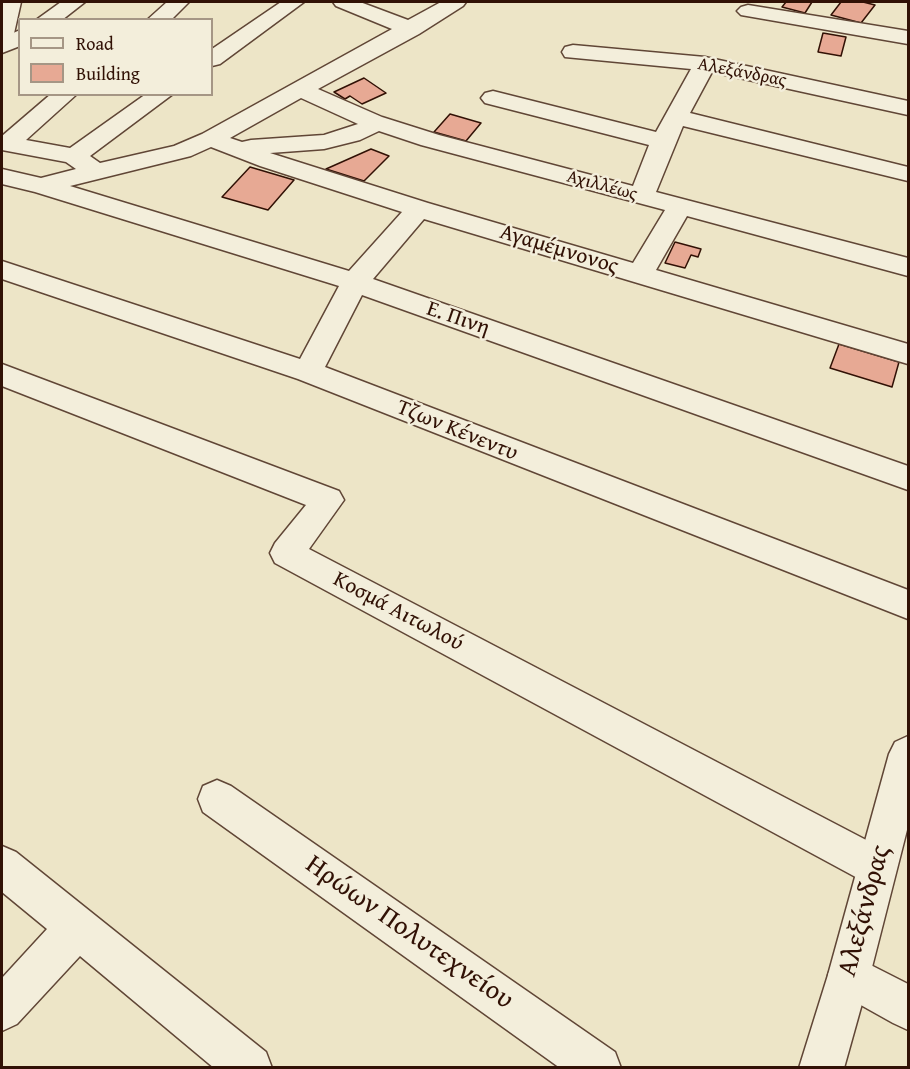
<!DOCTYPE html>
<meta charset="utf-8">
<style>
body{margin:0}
#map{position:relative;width:910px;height:1069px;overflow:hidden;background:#ede5c7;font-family:"Gentium Book Plus",serif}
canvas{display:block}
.frame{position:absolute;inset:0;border:3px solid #311105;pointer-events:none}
.legend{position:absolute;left:18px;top:18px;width:195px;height:78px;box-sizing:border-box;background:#f3eedb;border:2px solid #a59685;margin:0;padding:8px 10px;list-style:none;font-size:18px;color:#311105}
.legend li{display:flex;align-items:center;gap:12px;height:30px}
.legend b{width:30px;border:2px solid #a59685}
</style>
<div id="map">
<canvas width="910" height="1069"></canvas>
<div class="frame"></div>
<ul class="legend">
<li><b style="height:8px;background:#f3eedb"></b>Road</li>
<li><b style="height:16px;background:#e7a994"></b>Building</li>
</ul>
</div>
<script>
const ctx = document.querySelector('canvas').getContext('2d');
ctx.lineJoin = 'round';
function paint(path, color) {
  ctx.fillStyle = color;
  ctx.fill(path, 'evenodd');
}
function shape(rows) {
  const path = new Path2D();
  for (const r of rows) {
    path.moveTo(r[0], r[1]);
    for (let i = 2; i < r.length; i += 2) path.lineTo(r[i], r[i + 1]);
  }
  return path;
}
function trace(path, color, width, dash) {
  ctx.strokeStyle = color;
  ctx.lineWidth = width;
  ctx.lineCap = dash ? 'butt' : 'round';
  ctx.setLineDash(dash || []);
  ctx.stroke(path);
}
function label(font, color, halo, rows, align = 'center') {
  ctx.font = font + ' "Gentium Book Plus",serif';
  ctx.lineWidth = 5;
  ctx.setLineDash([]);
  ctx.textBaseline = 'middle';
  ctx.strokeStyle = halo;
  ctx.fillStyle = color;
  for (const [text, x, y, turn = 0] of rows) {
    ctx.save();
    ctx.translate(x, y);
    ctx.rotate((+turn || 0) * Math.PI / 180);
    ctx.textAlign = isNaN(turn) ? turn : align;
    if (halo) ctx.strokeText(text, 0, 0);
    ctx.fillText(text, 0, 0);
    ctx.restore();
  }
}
const building = shape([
 [786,2,812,2,805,13,782,7,786,2],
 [841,2,863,2,875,5,861,23,831,15,841,2],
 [823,33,846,37,841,56,818,52,823,33],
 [364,78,386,93,362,104,350,96,345,99,334,92,364,78],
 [450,114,481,123,466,141,434,132,450,114],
 [371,149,389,156,364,181,326,169,371,149],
 [250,167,294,180,268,210,222,197,250,167],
 [675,242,701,249,698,257,691,255,685,268,665,263,675,242],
 [839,344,899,362,892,387,830,368,839,344]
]);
const minor = shape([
 [61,2,85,2,62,20,36,20,61,2],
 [167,2,189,2,171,20,147,20,167,2],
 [281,2,304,2,220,64,212,66,212,49,281,2],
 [333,2,360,2,408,20,441,2,466,2,463,6,419,34,318,89,382,117,439,135,633,186,649,145,485,103,481,98,485,93,493,91,656,132,691,69,565,57,562,52,565,47,573,45,705,57,908,101,908,115,712,72,690,113,908,167,908,181,683,126,656,192,908,258,908,276,687,216,656,270,908,344,908,364,424,219,373,279,908,466,908,490,362,295,325,367,908,590,908,619,298,379,2,279,2,261,300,359,339,286,35,192,2,184,2,169,41,178,76,169,66,162,2,150,2,136,51,94,77,94,26,140,70,148,146,94,173,94,90,156,100,163,174,146,202,134,392,29,336,6,333,2],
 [301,98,358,124,324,135,251,140,242,142,230,138,301,98],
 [379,131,421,145,665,210,633,263,428,203,270,153,324,149,360,140,379,131],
 [211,147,260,166,402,212,349,271,70,186,191,156,211,147],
 [748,5,908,31,908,44,741,15,737,11,741,7,748,5],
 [20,30,20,46,2,53,2,38,20,30],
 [2,364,339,491,344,500,309,549,891,853,897,867,891,881,877,887,863,881,275,563,270,553,275,543,306,505,2,386,2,364],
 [217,780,231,786,615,1052,621,1068,560,1068,203,812,198,799,203,786,217,780],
 [2,846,16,852,266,1052,272,1068,214,1068,80,956,17,1024,2,1031,2,978,47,929,2,892,2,846],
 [849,954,908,984,908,1030,893,1023,834,990,828,975,834,960,849,954]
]);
const tertiary = shape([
 [2,2,21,2,13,38,10,43,2,45,2,2],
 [908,736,908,826,870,975,844,1068,799,1068,828,975,889,754,895,742,908,736]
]);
const farStreetnames = [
 ["Αλεξάνδρας",742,73,11],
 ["Αχιλλέως",602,186,15]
];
const streetNames = [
 ["Αγαμέμνονος",559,250,17],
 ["Ε. Πινη",458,319,19],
 ["Τζων Κένεντυ",457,431,22],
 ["Κοσμά Αιτωλού",398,612,28]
];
const nearStreetnames = [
 ["Αλεξάνδρας",865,911,-75],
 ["Ηρώων Πολυτεχνείου",409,933,35]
];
paint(building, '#e7a994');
trace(building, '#311105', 1.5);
trace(minor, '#604636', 3);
trace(tertiary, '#604636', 3);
paint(minor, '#f3eedb');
paint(tertiary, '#f3eedb');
label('18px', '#311105', '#f3eedb', farStreetnames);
label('22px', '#311105', '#f3eedb', streetNames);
label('27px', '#311105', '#f3eedb', nearStreetnames);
</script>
